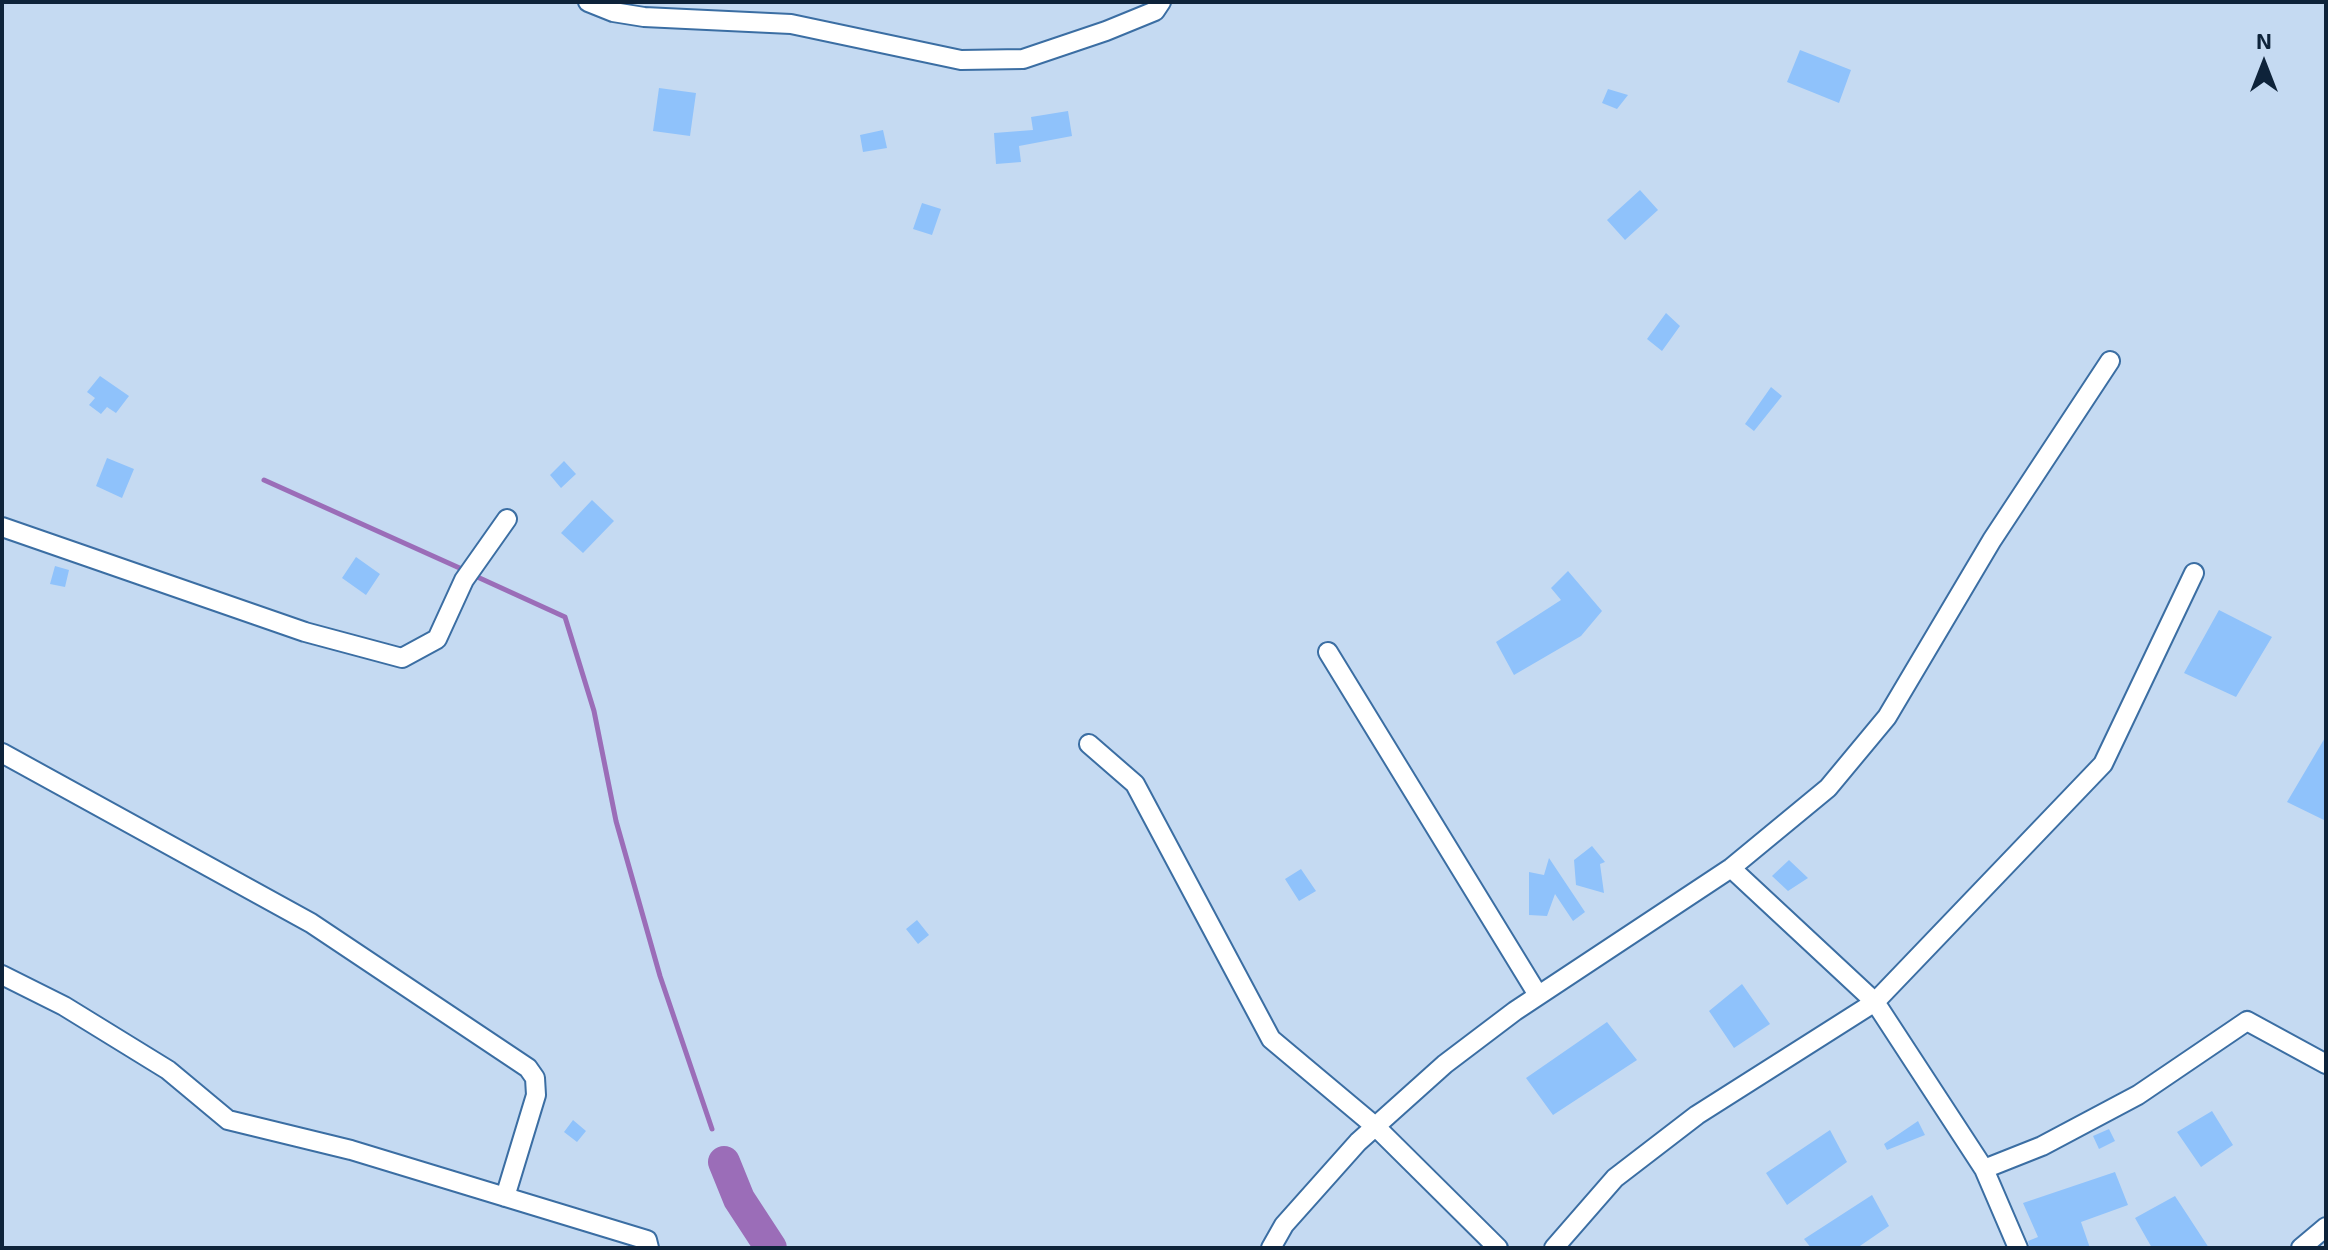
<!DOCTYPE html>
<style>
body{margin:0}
#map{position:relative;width:2328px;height:1250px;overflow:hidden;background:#c5daf2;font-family:"Exo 2",sans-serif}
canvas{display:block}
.frame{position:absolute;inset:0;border:4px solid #0e233a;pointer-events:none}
.north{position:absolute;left:2224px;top:24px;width:80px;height:80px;-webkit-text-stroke:6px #c5daf2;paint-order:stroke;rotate:0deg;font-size:22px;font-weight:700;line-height:32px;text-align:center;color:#0e233a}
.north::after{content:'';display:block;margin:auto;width:28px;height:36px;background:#0e233a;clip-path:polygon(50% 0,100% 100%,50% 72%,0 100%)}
</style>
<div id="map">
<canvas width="2328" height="1250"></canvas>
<div class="frame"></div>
<div class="north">N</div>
</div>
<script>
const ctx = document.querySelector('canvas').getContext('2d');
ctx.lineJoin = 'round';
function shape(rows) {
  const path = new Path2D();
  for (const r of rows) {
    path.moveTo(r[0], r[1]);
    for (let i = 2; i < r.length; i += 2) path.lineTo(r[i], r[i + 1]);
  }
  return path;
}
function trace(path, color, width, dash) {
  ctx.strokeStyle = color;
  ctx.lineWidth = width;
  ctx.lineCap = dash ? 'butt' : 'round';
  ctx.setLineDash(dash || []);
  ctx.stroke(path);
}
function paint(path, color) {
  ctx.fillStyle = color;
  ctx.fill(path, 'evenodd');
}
const stream = shape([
 [264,480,464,570],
 [473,575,565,617,594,711,616,821,660,976,712,1129]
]);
const river = shape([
 [724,1162,739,1199,771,1248]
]);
const building = shape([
 [1800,50,1851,70,1839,103,1787,82],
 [659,88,696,93,690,136,653,131],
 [1608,89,1628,95,1617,109,1602,103],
 [1068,111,1072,136,1019,146,1021,162,996,164,994,133,1033,130,1031,117],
 [883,130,887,148,863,152,860,135],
 [1640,190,1658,210,1625,240,1607,220],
 [922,203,941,209,932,235,913,229],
 [1666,313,1680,326,1662,351,1647,339],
 [100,376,129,396,116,413,107,407,101,414,89,405,95,398,87,392],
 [1771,387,1782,396,1754,431,1745,424],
 [107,458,134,469,122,498,96,486],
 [564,461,576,474,561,488,550,475],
 [592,500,614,521,583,553,561,533],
 [356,557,380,574,366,595,342,578],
 [55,566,69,570,65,587,50,584],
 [1568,571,1602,611,1581,636,1514,675,1496,642,1561,600,1551,588],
 [2219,610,2272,637,2236,697,2184,673],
 [2326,736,2326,821,2287,802],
 [1592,846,1605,862,1600,864,1604,893,1576,885,1574,860],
 [1549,858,1585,912,1573,921,1555,894,1547,916,1529,915,1529,872,1544,875],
 [1789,860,1808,878,1788,891,1772,876],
 [1301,869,1316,891,1299,901,1285,879],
 [917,920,929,935,918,944,906,929],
 [1742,984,1770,1024,1734,1048,1709,1011],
 [1607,1022,1637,1060,1553,1115,1526,1078],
 [2212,1111,2233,1145,2201,1167,2177,1132],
 [573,1120,586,1131,577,1142,564,1132],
 [1918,1121,1925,1135,1887,1150,1884,1144],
 [2109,1129,2115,1141,2099,1149,2093,1136],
 [1830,1130,1847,1162,1787,1205,1766,1173],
 [2115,1172,2128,1205,2081,1222,2090,1248,2030,1248,2028,1241,2038,1237,2023,1203],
 [1872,1195,1889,1226,1857,1248,1811,1248,1804,1239],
 [2175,1196,2209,1248,2152,1248,2135,1218]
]);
const minor = shape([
 [588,2,613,12,644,17,791,24,961,60,1023,59,1106,31,1155,11,1161,2],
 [2,527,305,632,402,658,437,639,464,580,507,519],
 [1328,652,1538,995],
 [1089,744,1135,784,1271,1039,1376,1127,1498,1248],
 [2,753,311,923,528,1068,535,1078,536,1095,505,1197],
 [1731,868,1875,1002,1984,1169,2018,1248],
 [2,975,64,1006,168,1070,228,1120,351,1150,647,1240,649,1248],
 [1984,1169,2042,1146,2138,1095,2247,1021,2326,1064],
 [1271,1248,1284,1225,1358,1142,1445,1064,1515,1011,1731,868,1828,788,1887,717,1992,540,2110,361],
 [1554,1248,1615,1178,1697,1115,1875,1002,2103,764,2194,573],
 [2301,1248,2326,1227]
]);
trace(stream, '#9b6db8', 5);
trace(river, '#9b6db8', 32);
paint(building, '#8fc2fb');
trace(minor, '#3b6ea3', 22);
trace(minor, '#fff', 18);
</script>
